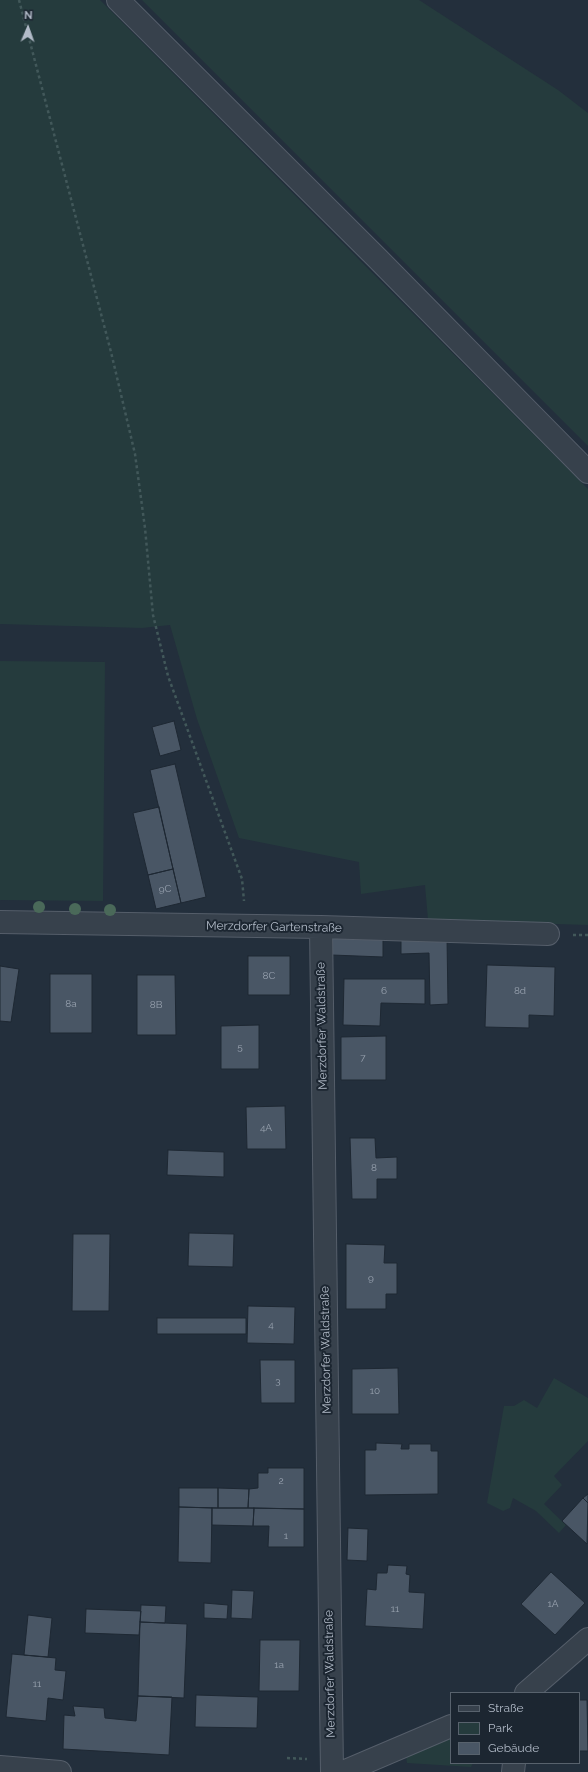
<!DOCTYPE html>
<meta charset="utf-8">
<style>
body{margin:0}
#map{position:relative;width:588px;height:1772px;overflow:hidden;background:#232f3c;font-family:Raleway,sans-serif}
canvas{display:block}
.legend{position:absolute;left:450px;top:1692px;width:130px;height:72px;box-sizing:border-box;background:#1c2631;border:1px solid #58626d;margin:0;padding:5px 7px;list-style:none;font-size:12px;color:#b2bbc8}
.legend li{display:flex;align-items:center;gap:8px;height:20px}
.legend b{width:20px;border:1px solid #58626d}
.north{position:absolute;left:8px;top:8px;width:40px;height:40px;-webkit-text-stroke:3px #1c2631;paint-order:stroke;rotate:2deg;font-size:11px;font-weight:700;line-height:16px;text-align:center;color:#b2bbc8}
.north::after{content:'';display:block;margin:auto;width:14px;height:18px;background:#b2bbc8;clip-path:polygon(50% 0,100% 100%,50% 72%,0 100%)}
</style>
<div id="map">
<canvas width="588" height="1772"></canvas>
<ul class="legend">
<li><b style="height:5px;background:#37414c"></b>Straße</li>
<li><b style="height:11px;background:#253b3d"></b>Park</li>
<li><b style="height:11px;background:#495665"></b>Gebäude</li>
</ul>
<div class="north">N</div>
</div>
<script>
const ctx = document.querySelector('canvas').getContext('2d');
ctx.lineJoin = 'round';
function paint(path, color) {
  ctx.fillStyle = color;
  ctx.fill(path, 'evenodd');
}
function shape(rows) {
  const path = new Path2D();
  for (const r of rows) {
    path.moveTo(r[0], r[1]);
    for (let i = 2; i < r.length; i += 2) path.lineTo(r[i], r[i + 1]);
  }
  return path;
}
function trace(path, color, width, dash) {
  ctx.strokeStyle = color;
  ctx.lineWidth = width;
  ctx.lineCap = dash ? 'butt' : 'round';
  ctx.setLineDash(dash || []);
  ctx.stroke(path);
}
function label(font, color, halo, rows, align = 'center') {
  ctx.font = font + ' Raleway,sans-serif';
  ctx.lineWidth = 4;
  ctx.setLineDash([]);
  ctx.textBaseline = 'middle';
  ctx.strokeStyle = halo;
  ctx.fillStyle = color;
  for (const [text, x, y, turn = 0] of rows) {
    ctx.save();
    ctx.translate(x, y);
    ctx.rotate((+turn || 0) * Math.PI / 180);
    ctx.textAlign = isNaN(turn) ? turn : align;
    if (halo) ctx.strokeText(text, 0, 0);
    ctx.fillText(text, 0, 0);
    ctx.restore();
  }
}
const green = shape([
 [0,0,100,0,588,489,588,925,428,920,425,885,361,894,359,862,239,838,197,719,170,625,142,628,0,624],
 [142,0,419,0,558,90,588,113,588,446],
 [0,661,105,662,103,901,0,900],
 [554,1378,588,1398,588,1441,554,1476,562,1485,544,1504,566,1525,559,1533,536,1511,513,1498,510,1508,503,1511,487,1503,504,1406,514,1406,524,1400,537,1408],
 [451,1733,451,1763,473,1763,471,1767,407,1763,406,1756]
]);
const building = shape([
 [174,721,181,750,160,756,152,727,174,721],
 [175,764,206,897,181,903,150,770,175,764],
 [159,807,173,869,148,875,133,813,159,807],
 [173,869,181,903,156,909,148,875,173,869],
 [332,935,383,937,383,957,332,955,332,935],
 [401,937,447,938,448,1004,430,1005,429,953,401,954,401,937],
 [248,956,290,956,290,995,248,995,248,956],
 [487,965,555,967,554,1016,529,1015,529,1028,485,1027,487,965],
 [0,966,19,969,11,1022,0,1021,0,966],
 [50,974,92,974,92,1033,50,1033,50,974],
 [137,975,175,975,176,1035,137,1035,137,975],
 [344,979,425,979,425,1004,381,1003,380,1026,343,1025,344,979],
 [259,1025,259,1069,221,1069,221,1026,259,1025],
 [386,1036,386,1080,341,1080,341,1037,386,1036],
 [285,1106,286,1149,247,1149,246,1107,285,1106],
 [350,1138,375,1138,376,1158,397,1157,397,1179,377,1179,377,1199,352,1199,350,1138],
 [168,1150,224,1152,224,1177,167,1175,168,1150],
 [189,1233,234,1234,233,1267,188,1266,189,1233],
 [73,1234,110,1234,109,1311,72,1311,73,1234],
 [346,1244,385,1245,384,1263,397,1263,397,1294,386,1294,386,1309,346,1309,346,1244],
 [248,1306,295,1307,294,1344,247,1343,248,1306],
 [157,1318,246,1318,246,1334,157,1334,157,1318],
 [260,1360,295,1360,295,1403,261,1403,260,1360],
 [398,1368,399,1414,352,1414,352,1369,398,1368],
 [376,1443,402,1444,401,1449,409,1449,409,1444,431,1444,431,1451,438,1451,438,1494,365,1495,365,1450,376,1450,376,1443],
 [268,1468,304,1468,304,1509,248,1508,249,1489,258,1488,258,1473,268,1473,268,1468],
 [179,1488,218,1488,218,1508,179,1507,179,1488],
 [218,1488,249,1489,248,1508,218,1508,218,1488],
 [588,1494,588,1503,583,1498,588,1494],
 [583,1498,588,1503,587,1544,562,1521,583,1498],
 [179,1507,212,1508,211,1563,178,1562,179,1507],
 [212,1508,254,1508,253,1526,212,1525,212,1508],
 [254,1508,304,1509,304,1547,268,1547,269,1526,253,1526,254,1508],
 [348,1528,368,1529,367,1561,347,1560,348,1528],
 [388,1565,407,1566,406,1574,410,1575,409,1592,425,1593,423,1629,365,1626,367,1589,376,1590,377,1573,387,1573,388,1565],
 [551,1572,585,1603,555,1635,521,1604,551,1572],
 [232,1590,254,1591,252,1619,231,1618,232,1590],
 [204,1603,228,1605,227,1619,204,1618,204,1603],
 [141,1605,166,1606,165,1623,140,1622,141,1605],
 [86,1609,141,1611,139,1635,85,1633,86,1609],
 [28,1615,52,1618,48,1657,24,1655,28,1615],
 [140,1622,187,1624,184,1698,138,1696,140,1622],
 [260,1640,300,1640,299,1691,259,1691,260,1640],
 [12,1654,56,1658,55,1670,66,1671,63,1700,48,1698,46,1721,6,1717,12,1654],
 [196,1695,258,1697,257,1728,195,1727,196,1695],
 [138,1696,172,1697,169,1755,63,1749,64,1715,75,1716,73,1706,104,1708,105,1718,136,1721,138,1696],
 [579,1700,587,1700,588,1751,579,1751,579,1700]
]);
const path = shape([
 [19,0,111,352,135,454,145,528,153,615,168,676,242,879,244,901],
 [573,935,588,935],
 [287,1758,307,1759]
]);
const street = shape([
 [118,0,378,259,588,472],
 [0,922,321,927,548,934],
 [321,927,332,1772],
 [526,1693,588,1639],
 [0,1767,60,1772],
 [343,1772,451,1726],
 [513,1772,514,1763]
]);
const trees = [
 [39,907],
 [75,909],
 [110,910]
];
const numberNames = [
 ["9C",165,889],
 ["8C",269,976],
 ["6",384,991],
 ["8d",520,991],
 ["8a",71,1004],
 ["8B",156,1005],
 ["5",240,1047],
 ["7",363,1058],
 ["4A",266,1128],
 ["8",374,1168],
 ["9",371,1278],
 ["4",271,1325],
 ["3",278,1381],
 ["10",375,1391],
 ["2",281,1481],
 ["1",286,1536],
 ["1A",553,1604],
 ["11",395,1609],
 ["1a",279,1665],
 ["11",37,1684]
];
const streetNames = [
 ["Merzdorfer Gartenstraße",274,927,1],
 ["Merzdorfer Waldstraße",322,1026,-91],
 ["Merzdorfer Waldstraße",326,1350,-91],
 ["Merzdorfer Waldstraße",330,1674,-91]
];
paint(green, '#253b3d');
paint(building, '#495665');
trace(building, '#1e2833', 1);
trace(street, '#555e6a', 24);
trace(path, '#42585a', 2.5, [3, 3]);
trace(street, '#37414c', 22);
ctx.fillStyle = '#4a6959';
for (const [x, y] of trees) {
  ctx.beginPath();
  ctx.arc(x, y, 6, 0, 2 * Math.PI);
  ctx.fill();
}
label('10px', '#98a2af', null, numberNames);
label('12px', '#b2bbc8', '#1c2631', streetNames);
</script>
